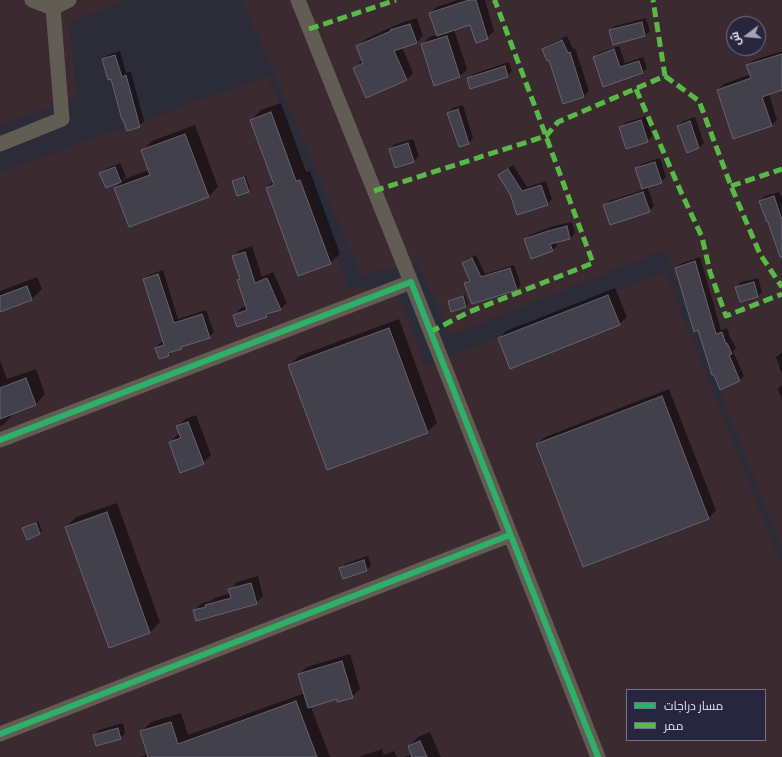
<!DOCTYPE html>
<meta charset="utf-8">
<style>
body{margin:0}
#map{position:relative;width:782px;height:757px;overflow:hidden;background:#2c2b38;font-family:Cabin,Cairo,sans-serif}
canvas{display:block}
.legend{position:absolute;left:626px;top:689px;width:140px;height:52px;box-sizing:border-box;background:#28253e;border:1px solid #747288;margin:0;padding:5px 7px;list-style:none;font-size:12px;color:#e6e5f6}
.legend li{display:flex;align-items:center;gap:8px;height:20px}
.legend b{width:20px;border:1px solid #747288}
.north{position:absolute;left:726px;top:16px;width:40px;height:40px;box-sizing:border-box;background:#28253e;border:1px solid #747288;border-radius:50%;rotate:254deg;font-size:11px;font-weight:700;line-height:16px;text-align:center;color:#e6e5f6}
.north::after{content:'';display:block;margin:auto;width:14px;height:18px;background:#a5a4b4;clip-path:polygon(50% 0,100% 100%,50% 72%,0 100%)}
</style>
<div id="map">
<canvas width="782" height="757"></canvas>
<ul class="legend">
<li><b style="height:5px;background:#2db169"></b>مسار دراجات</li>
<li><b style="height:5px;background:#58b947"></b>ممر</li>
</ul>
<div class="north">ش</div>
</div>
<script>
const ctx = document.querySelector('canvas').getContext('2d');
ctx.lineJoin = 'round';
function paint(path, color) {
  ctx.fillStyle = color;
  ctx.fill(path, 'evenodd');
}
function shape(rows) {
  const path = new Path2D();
  for (const r of rows) {
    path.moveTo(r[0], r[1]);
    for (let i = 2; i < r.length; i += 2) path.lineTo(r[i], r[i + 1]);
  }
  return path;
}
function trace(path, color, width, dash) {
  ctx.strokeStyle = color;
  ctx.lineWidth = width;
  ctx.lineCap = dash ? 'butt' : 'round';
  ctx.setLineDash(dash || []);
  ctx.stroke(path);
}
const industrial = shape([
 [0,0,125,0,69,23,77,97,0,125],
 [242,0,782,0,782,549,664,250,451,335,417,263,361,275],
 [734,24,758,24,758,48,734,48],
 [268,76,348,288,396,288,425,366,665,272,780,561,782,560,782,757,0,757,0,172],
 [627,690,765,690,765,740,627,740]
]);
const shadow = shape([
 [457,0,485,0,494,31,487,38,471,24,454,29,467,69,460,76,435,85,422,45,429,37,437,35,430,13,437,7],
 [417,18,423,36,416,43,402,47,413,73,406,80,354,68,363,60,357,47,364,40,398,24],
 [646,18,650,31,645,35,613,44,610,30,615,26],
 [567,36,573,49,575,48,589,91,584,96,564,102,550,58,543,49,548,45],
 [619,46,625,63,643,57,647,68,643,72,604,86,594,57,598,53],
 [120,51,126,73,131,72,144,121,140,126,128,130,112,78,103,59,108,55],
 [782,51,782,89,769,93,777,120,771,126,718,90,724,84,751,74,748,65,754,60],
 [509,62,512,71,507,76,468,79,473,74],
 [281,103,306,172,310,171,340,254,330,263,267,188,273,181,251,120,261,110],
 [463,105,473,138,469,143,448,113,453,108],
 [646,116,652,136,647,141,621,128,625,123],
 [695,117,704,143,699,148,688,152,678,126,683,121],
 [195,125,218,187,209,196,115,188,124,179,107,187,101,174,105,169,120,163,126,176,122,180,149,170,142,151,152,141],
 [413,139,419,156,414,161,395,167,390,149,395,144],
 [660,158,666,177,661,182,647,186,654,206,649,211,604,206,609,201,643,190,636,169,641,164],
 [513,165,527,187,546,181,552,199,547,204,511,193,499,175],
 [246,176,250,189,248,191,233,181,235,179],
 [779,192,780,196,782,195,782,249,760,201,765,196],
 [572,222,575,233,570,238,556,241,557,246,552,251,526,239,530,235,553,226],
 [252,246,262,277,273,272,287,303,280,309,271,312,266,316,234,315,241,308,247,306,238,280,240,277,234,256,240,250],
 [476,255,485,274,514,265,521,285,517,289,472,303,465,283,470,279,463,263,467,259],
 [700,257,721,330,727,328,731,340,732,340,736,348,733,351,744,376,740,380,721,389,676,268,680,264],
 [163,270,178,319,206,310,214,332,209,337,185,345,181,348,173,351,169,355,159,358,156,348,160,343,164,342,144,279,149,275],
 [37,277,42,289,32,299,0,311,0,291],
 [758,278,762,292,757,297,737,287,741,282],
 [615,288,627,317,619,324,499,338,506,331],
 [465,295,468,304,466,306,452,311,449,302,451,299],
 [399,319,437,423,427,432,289,365,299,356],
 [782,352,782,375,776,357],
 [0,360,7,379,36,369,45,394,36,404,13,413,13,414,4,424,0,426],
 [782,385,782,400,778,389],
 [669,389,716,510,709,518,583,565,537,444,545,437],
 [196,415,211,455,203,463,170,443,177,435,180,434,178,427,185,419],
 [117,503,160,622,150,632,110,646,66,527,76,517],
 [38,521,42,531,27,538,23,529],
 [368,556,371,566,366,570,340,569,345,564],
 [258,576,263,596,256,603,194,611,202,603,211,601,214,598,231,593,230,590,237,582],
 [350,654,360,689,352,697,337,698,311,707,330,757,139,757,148,754,142,731,151,722,181,713,188,735,305,693,299,674,307,667],
 [123,723,125,733,121,738,94,735,99,730],
 [430,732,441,757,404,757,412,754,409,746,418,737],
 [382,749,384,755,394,751,397,757,359,757]
]);
const building = shape([
 [469,0,476,0,488,39,476,43,470,25,437,36,429,13,469,0],
 [642,22,645,36,613,45,609,30,642,22],
 [410,24,417,43,394,51,407,80,366,98,353,68,363,63,356,46,391,31,390,30,410,24],
 [447,36,460,77,434,86,421,44,447,36],
 [562,40,568,53,570,52,584,97,563,104,549,60,547,61,542,49,562,40],
 [614,49,620,67,639,61,643,73,603,87,593,57,614,49],
 [782,54,782,90,762,97,772,126,733,139,717,90,751,78,746,65,782,54],
 [115,55,122,77,126,75,140,127,127,131,123,120,122,120,111,79,108,80,102,59,115,55],
 [505,66,508,77,470,89,467,78,505,66],
 [458,109,469,144,459,147,447,113,458,109],
 [271,112,296,181,300,180,331,264,298,276,266,188,274,185,250,120,271,112],
 [641,120,648,142,626,149,619,127,641,120],
 [690,121,699,148,687,153,677,126,690,121],
 [185,134,209,197,129,227,114,188,150,175,141,150,185,134],
 [408,143,414,162,395,168,389,149,408,143],
 [655,162,662,183,642,189,635,168,655,162],
 [115,167,121,182,106,188,99,173,115,167],
 [508,169,522,191,541,185,548,205,517,215,510,194,498,175,508,169],
 [244,177,249,192,237,196,232,181,244,177],
 [643,192,650,212,610,225,603,205,643,192],
 [774,196,782,220,782,257,780,257,768,222,767,222,759,201,774,196],
 [567,226,570,239,550,244,553,251,531,259,524,239,548,231,567,226],
 [245,252,255,283,267,278,281,310,266,314,267,317,237,327,233,315,247,310,237,280,240,279,232,256,245,252],
 [472,258,481,277,510,268,517,290,472,304,464,283,470,281,462,263,472,258],
 [695,261,716,334,722,332,726,344,727,343,732,354,729,355,740,381,720,390,714,375,712,375,698,330,694,332,675,268,695,261],
 [158,274,174,323,202,314,210,338,181,347,182,349,168,353,169,356,159,359,155,348,164,345,143,279,158,274],
 [754,282,758,297,740,302,735,287,754,282],
 [27,286,32,300,0,312,0,296,27,286],
 [608,295,620,325,510,369,498,338,608,295],
 [463,296,466,307,451,312,448,301,463,296],
 [389,328,428,433,327,470,288,365,389,328],
 [26,378,36,405,0,419,0,388,26,378],
 [662,396,709,519,583,567,536,444,662,396],
 [188,422,204,464,180,473,169,442,181,438,176,426,188,422],
 [107,512,150,633,109,648,65,527,107,512],
 [36,523,40,534,27,540,22,528,36,523],
 [364,560,367,571,343,579,339,568,364,560],
 [251,583,257,604,196,621,193,610,206,607,205,605,231,598,228,589,251,583],
 [342,661,353,698,337,702,337,699,308,708,298,674,342,661],
 [296,701,317,757,148,757,140,731,171,722,178,744,296,701],
 [118,728,121,739,96,746,93,735,118,728],
 [420,741,427,757,412,757,408,746,420,741]
]);
const minor = shape([
 [298,0,411,282],
 [53,8,69,0],
 [0,144,62,119,53,8,32,0],
 [0,440,411,282,598,757],
 [0,734,510,535]
]);
const quiet = shape([
 [309,29,396,0],
 [665,76,699,101,731,186,760,254,782,287],
 [636,89,681,192,702,237,710,272,726,316,782,294],
 [731,186,782,169],
 [374,191,546,136,558,122,665,76,653,0],
 [430,332,469,312,593,263,534,104,495,1,493,0]
]);
const cycleway = shape([
 [0,440,411,282,598,757],
 [0,734,510,535]
]);
paint(industrial, '#3c2a31');
paint(shadow, '#0007');
paint(building, '#41404b');
trace(building, '#64636e', 1);
trace(minor, '#615c54', 15);
trace(quiet, '#58b947', 5, [10, 5]);
trace(cycleway, '#2db169', 6);
</script>
